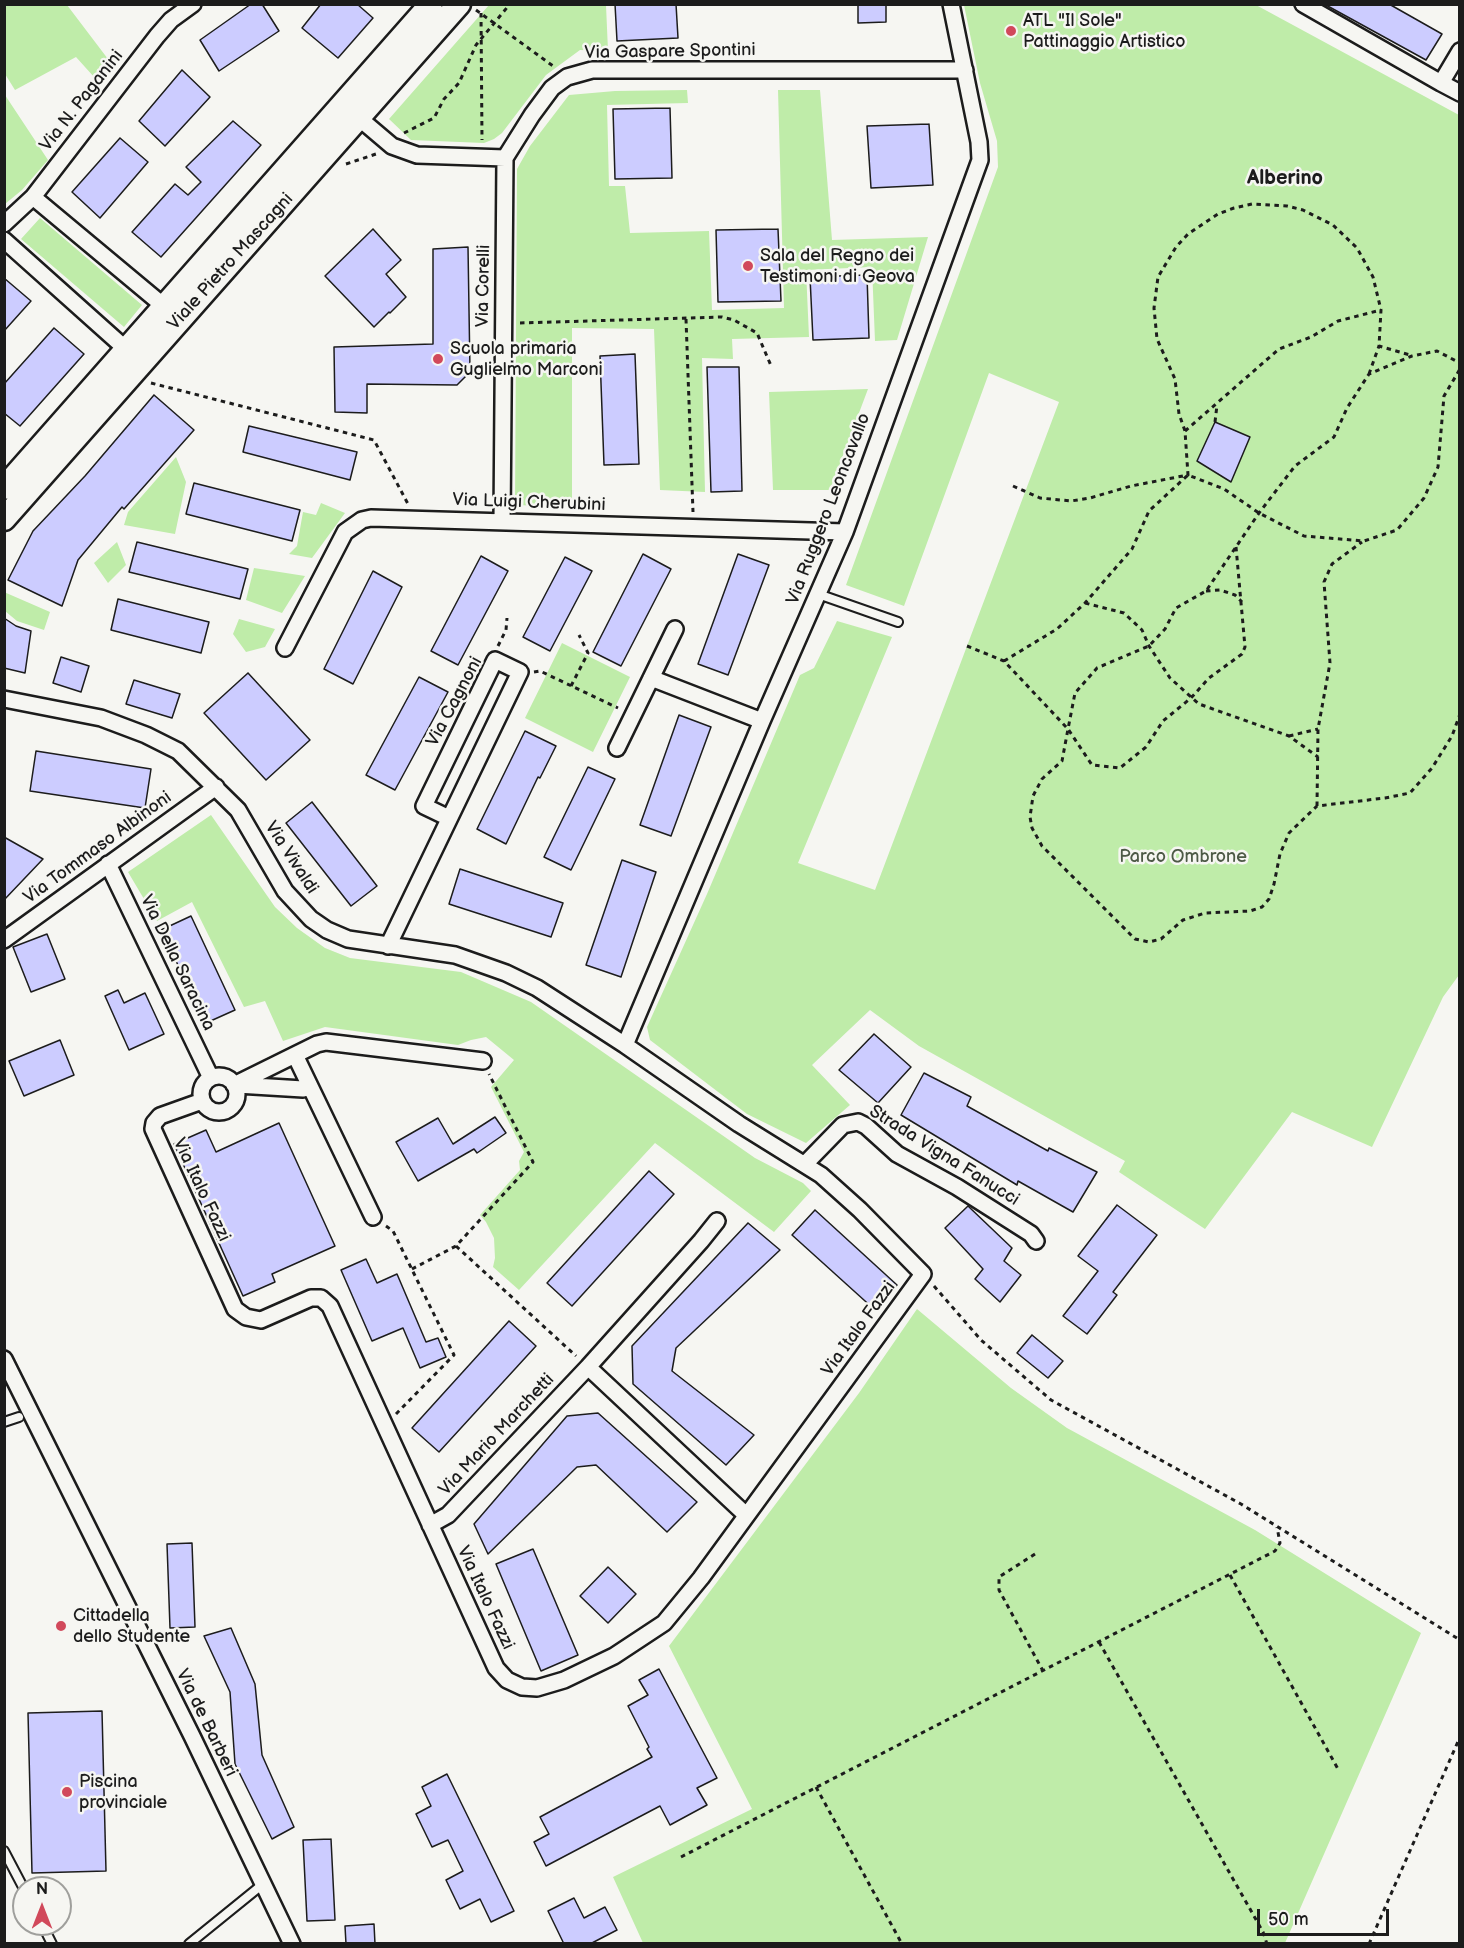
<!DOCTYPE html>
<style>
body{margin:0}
#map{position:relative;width:1464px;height:1948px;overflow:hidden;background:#f6f6f2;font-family:"Balsamiq Sans",sans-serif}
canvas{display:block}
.frame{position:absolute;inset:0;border:6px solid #1c1c1c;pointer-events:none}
.north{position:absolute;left:12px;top:1876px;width:60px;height:60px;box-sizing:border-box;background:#f6f6f2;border:2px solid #9f9f9c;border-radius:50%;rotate:0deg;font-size:16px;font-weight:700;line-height:24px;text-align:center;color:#1c1c1c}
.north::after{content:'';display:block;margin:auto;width:21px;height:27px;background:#d1495b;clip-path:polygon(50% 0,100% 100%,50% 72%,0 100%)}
.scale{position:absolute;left:1257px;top:1909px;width:132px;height:27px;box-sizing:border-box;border:3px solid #1c1c1c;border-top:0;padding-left:8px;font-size:18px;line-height:21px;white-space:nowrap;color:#1c1c1c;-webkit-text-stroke:4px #f6f6f2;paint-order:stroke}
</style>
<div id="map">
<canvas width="1464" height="1948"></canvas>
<div class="frame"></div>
<div class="north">N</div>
<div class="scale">50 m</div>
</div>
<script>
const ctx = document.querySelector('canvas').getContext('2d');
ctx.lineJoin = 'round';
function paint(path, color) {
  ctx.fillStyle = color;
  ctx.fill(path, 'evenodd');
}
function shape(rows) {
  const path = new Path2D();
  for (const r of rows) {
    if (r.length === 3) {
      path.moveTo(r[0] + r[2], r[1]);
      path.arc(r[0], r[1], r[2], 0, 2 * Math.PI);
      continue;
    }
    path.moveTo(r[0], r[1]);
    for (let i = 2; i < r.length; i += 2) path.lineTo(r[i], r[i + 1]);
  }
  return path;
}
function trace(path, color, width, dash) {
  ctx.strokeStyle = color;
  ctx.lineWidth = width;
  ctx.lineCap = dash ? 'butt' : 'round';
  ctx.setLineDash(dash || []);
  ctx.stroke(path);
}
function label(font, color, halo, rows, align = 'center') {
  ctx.font = font + ' "Balsamiq Sans",sans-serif';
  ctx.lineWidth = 5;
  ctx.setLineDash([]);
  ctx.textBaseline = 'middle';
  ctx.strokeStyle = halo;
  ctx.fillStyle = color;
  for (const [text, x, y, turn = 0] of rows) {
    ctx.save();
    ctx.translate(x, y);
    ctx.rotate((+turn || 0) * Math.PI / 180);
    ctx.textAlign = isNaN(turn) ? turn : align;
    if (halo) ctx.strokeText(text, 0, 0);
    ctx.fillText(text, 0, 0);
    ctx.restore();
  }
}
const green = shape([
 [4,5,67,5,111,63,94,77,76,57,15,90,5,74],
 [489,5,606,5,608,51,580,50,546,75,502,133,494,139,484,143,411,140,389,119],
 [964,5,1256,5,1459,115,1459,975,1443,997,1372,1147,1292,1112,1205,1229,1119,1172,1125,1161,919,1046,870,1010,812,1065,850,1105,806,1143,747,1114,650,1040,647,1027,707,894,800,675,814,668,837,621,892,637,798,863,875,890,1059,402,989,373,904,606,846,585,998,167,997,141,980,83],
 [687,90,688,103,607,105,609,186,625,186,630,233,709,231,712,310,784,308,778,90,820,90,832,240,928,237,897,340,875,341,872,267,806,270,809,337,732,339,733,359,702,358,705,492,660,490,654,329,572,328,572,507,515,505,517,169,530,146,569,95,615,91],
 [5,95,48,160,22,190,5,204],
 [40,218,142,305,124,327,21,239],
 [868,389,830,490,773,490,769,392],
 [176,457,186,482,175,534,124,525,128,512],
 [321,503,345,513,312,558,289,554,297,546,303,512,316,515],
 [117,542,126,565,108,583,94,563],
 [254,568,305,576,282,613,246,600],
 [4,592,50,612,44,630,17,621,5,611],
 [239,619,275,629,265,647,246,652,233,634],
 [562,643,630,677,593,752,525,718],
 [211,815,275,907,297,928,325,948,350,958,461,972,531,1002,755,1158,803,1183,811,1191,774,1232,655,1143,519,1290,493,1267,495,1258,494,1238,486,1222,480,1215,520,1170,519,1161,524,1152,491,1087,514,1060,486,1037,471,1040,458,1045,325,1027,283,1041,265,1001,244,1007,192,902,157,921,128,872],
 [917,1309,1011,1388,1067,1428,1255,1530,1421,1633,1285,1943,643,1943,613,1877,752,1809,669,1646,859,1393]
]);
const building = shape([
 [251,4,262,4,279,31,219,71,200,40,251,4],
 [321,4,357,4,373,18,338,58,302,28,321,4],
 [615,4,676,4,678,38,617,41,615,4],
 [858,4,886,4,886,22,858,23,858,4],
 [1324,4,1389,4,1442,34,1426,60,1324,4],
 [182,70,210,97,165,146,139,121,182,70],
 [670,108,672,178,615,179,613,109,670,108],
 [233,121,261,145,161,257,132,232,175,184,188,195,201,182,186,167,233,121],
 [929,124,933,185,871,188,867,126,929,124],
 [120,138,148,162,100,218,72,192,120,138],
 [373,229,401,260,386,274,406,297,390,313,389,312,374,327,325,276,373,229],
 [778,229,781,301,718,302,716,230,778,229],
 [468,247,470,372,457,385,367,384,367,413,335,412,334,347,433,344,433,249,468,247],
 [867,275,869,338,813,340,810,277,867,275],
 [4,278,31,301,4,331,4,278],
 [54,328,84,354,20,426,4,413,4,384,54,328],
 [635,354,639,464,604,465,600,356,635,354],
 [707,367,739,367,742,491,711,492,707,367],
 [154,395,194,430,124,509,122,507,78,560,62,606,8,580,33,531,85,476,154,395],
 [1215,422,1250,437,1231,482,1197,461,1215,422],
 [249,426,357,452,350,480,243,452,249,426],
 [194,483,300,510,292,541,186,514,194,483],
 [137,542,248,569,240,599,129,572,137,542],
 [643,554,671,569,621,666,593,652,643,554],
 [738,554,769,565,728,675,698,664,738,554],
 [481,556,508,571,458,665,431,651,481,556],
 [565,557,592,571,550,651,523,637,565,557],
 [373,571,402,587,353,684,324,669,373,571],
 [118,599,209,622,201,653,111,630,118,599],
 [4,618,16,626,31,631,25,673,4,668,4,618],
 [61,657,89,666,81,692,53,683,61,657],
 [248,673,310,740,266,780,204,713,248,673],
 [419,677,448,692,395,790,366,775,419,677],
 [134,680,180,694,172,718,126,704,134,680],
 [679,715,711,727,671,836,640,825,679,715],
 [525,731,556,746,540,778,538,777,506,844,477,829,525,731],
 [36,751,151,769,145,808,30,791,36,751],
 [588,767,615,779,571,870,544,857,588,767],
 [312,802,377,886,351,906,286,823,312,802],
 [4,837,43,859,4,900,4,837],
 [622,860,656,872,621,977,586,965,622,860],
 [460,869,563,903,551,937,449,904,460,869],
 [191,916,235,1010,206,1023,161,930,191,916],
 [47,934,65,979,31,992,13,947,47,934],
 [118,990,124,1003,145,993,164,1034,129,1050,105,996,118,990],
 [874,1034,911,1067,878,1103,839,1070,874,1034],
 [60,1040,74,1075,24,1096,9,1061,60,1040],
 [924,1073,971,1097,967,1106,1048,1151,1049,1148,1097,1172,1073,1212,1018,1181,1017,1185,901,1115,924,1073],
 [495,1117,506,1133,477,1153,474,1149,418,1181,396,1142,438,1118,453,1144,495,1117],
 [279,1123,335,1246,272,1274,275,1282,243,1296,174,1144,206,1130,216,1152,279,1123],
 [649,1171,674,1194,572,1306,547,1283,649,1171],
 [1117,1205,1157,1235,1113,1292,1117,1295,1087,1334,1063,1316,1098,1271,1078,1256,1117,1205],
 [968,1206,1012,1248,1004,1261,1021,1275,1000,1302,975,1279,983,1269,945,1228,968,1206],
 [815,1210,897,1285,875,1310,792,1235,815,1210],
 [748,1223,780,1250,676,1348,672,1371,754,1435,726,1465,633,1384,632,1346,748,1223],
 [366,1259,377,1283,397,1274,426,1342,438,1338,446,1357,420,1368,403,1328,372,1341,341,1270,366,1259],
 [509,1321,536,1346,439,1452,412,1428,509,1321],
 [1032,1335,1063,1361,1048,1378,1017,1353,1032,1335],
 [598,1413,697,1502,667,1532,596,1465,577,1467,488,1554,474,1524,567,1416,598,1413],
 [192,1543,195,1627,170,1628,167,1544,192,1543],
 [533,1549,578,1655,541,1671,496,1564,533,1549],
 [608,1567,636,1594,608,1623,580,1596,608,1567],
 [231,1628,255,1684,262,1755,294,1827,272,1839,235,1764,230,1692,204,1636,231,1628],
 [659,1669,717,1778,697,1788,707,1805,670,1825,660,1806,546,1866,534,1842,549,1834,540,1817,652,1757,647,1749,649,1747,628,1706,648,1695,639,1680,659,1669],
 [102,1711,106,1871,32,1873,28,1713,102,1711],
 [447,1774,514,1911,491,1922,480,1899,460,1909,446,1880,463,1871,448,1840,432,1847,416,1814,431,1806,422,1787,447,1774],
 [331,1839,335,1920,307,1921,303,1840,331,1839],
 [574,1898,584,1918,605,1907,617,1930,590,1944,564,1944,548,1911,574,1898],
 [374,1924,375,1944,346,1944,345,1926,374,1924]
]);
const path = shape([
 [476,10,553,66],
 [481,13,482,140],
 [404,133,434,118,444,99,459,83,476,45,510,4],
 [346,164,376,154],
 [686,319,693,512],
 [520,323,722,317,734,320,757,333,772,368],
 [1369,374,1379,346],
 [151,383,374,440,408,504],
 [1215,422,1217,405],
 [1185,431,1279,349,1311,337,1338,321,1381,310],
 [1013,486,1040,498,1071,501,1090,498,1131,486,1188,475,1185,431,1179,414,1175,379,1157,339,1154,308,1158,277,1176,247,1188,234,1218,214,1234,208,1252,204,1287,206,1303,210,1333,225,1357,248,1373,277,1381,310,1379,346,1410,355],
 [1236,547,1245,647,1242,654,1209,678,1191,698,1163,721,1146,747,1120,768,1092,765,1068,729,1075,693,1097,668,1149,646,1165,629,1176,608,1206,591,1259,513,1295,466,1334,437,1347,408,1369,374,1412,356,1437,351,1460,363],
 [1206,591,1220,590,1235,595,1242,602],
 [1085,603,1124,613,1142,630,1149,646,1170,678,1199,704,1289,736,1318,757],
 [498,646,506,630,507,618],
 [967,646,1004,661,1068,729,1062,761,1042,779,1033,796,1030,817,1032,828,1042,846,1135,939,1149,942,1161,939,1183,920,1205,913,1250,911,1262,907,1269,899,1274,884,1280,854,1289,833,1317,806,1385,798,1410,793,1432,768,1452,736,1460,714],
 [1004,661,1057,629,1085,603,1132,549,1149,511,1188,475,1224,489,1259,513,1304,536,1364,541,1397,530,1424,498,1438,467,1444,396,1460,369],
 [534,672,540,671,618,708],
 [571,686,588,653,579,635],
 [1289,736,1318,729],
 [1317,806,1318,729,1330,663,1324,582,1332,564,1362,542],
 [386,1226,393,1231,454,1355,395,1415],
 [456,1246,576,1356],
 [412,1269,456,1246,533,1162,489,1074],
 [934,1286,981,1340,1051,1400,1241,1504,1460,1640],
 [1035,1554,999,1577,999,1590,1043,1671],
 [1230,1575,1338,1769],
 [1099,1642,1263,1932,1267,1944],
 [816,1787,902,1944],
 [681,1857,1275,1551,1280,1543,1277,1527],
 [1369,1944,1460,1737]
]);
const lane = shape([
 [818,594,898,622],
 [4,1422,19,1417],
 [4,1851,24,1889],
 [42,1924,52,1944],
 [189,1944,263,1884]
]);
const street = shape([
 [1303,4,1441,83],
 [1460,51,1441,83,1460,93],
 [359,118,392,146,417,155,505,158],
 [33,197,165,307],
 [4,224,33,197,157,36,171,20,193,4],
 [4,240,127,350],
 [502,522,505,158,532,115,552,88,567,77,592,70,965,70],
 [285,648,345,532,362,520,371,518,845,532],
 [651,678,762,721],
 [4,699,101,718,146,735,178,751,238,810,285,891,311,919,327,930,348,939,455,955,506,973,537,988,625,1045,739,1124,821,1175,860,1210,923,1274,701,1578,664,1623,614,1656,564,1680,537,1688,522,1687,507,1680,496,1668,330,1306,321,1298,311,1298,261,1320,246,1317,235,1309,153,1129,154,1123,160,1116,202,1101],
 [617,748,675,629],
 [108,864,211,1078],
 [4,940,216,787],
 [388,946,520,672,495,660,424,806,449,818],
 [625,1045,762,721,845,532,980,160,979,142,951,4],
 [295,1055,373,1217],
 [219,1094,18],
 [234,1085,317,1044,326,1042,483,1061],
 [237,1085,303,1089,310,1087],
 [805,1164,843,1125,858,1122,866,1126,897,1154,957,1187,1031,1234,1036,1241],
 [4,1359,192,1736,292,1944],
 [588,1367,746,1515],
 [430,1525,448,1515,588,1367,701,1241,717,1221]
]);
const secondary = shape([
 [4,488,431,4],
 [4,519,459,4]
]);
const markers = [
 [1011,31,6,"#d1495b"],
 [748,266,6,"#d1495b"],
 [438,359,6,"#d1495b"],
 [61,1626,6,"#d1495b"],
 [67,1792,6,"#d1495b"]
];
const poiNames = [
 ["ATL \"Il Sole\"",1023,21],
 ["Pattinaggio Artistico",1023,42],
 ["Sala del Regno dei",760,256],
 ["Testimoni di Geova",760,277],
 ["Scuola primaria",450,349],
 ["Guglielmo Marconi",450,370],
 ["Cittadella",73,1616],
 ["dello Studente",73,1637],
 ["Piscina",79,1782],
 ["provinciale",79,1803]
];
const streetNames = [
 ["Via Gaspare Spontini",670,52,-1],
 ["Via N. Paganini",82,101,-52],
 ["Viale Pietro Mascagni",231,262,-48],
 ["Via Corelli",484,286,-89],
 ["Via Luigi Cherubini",529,503,2],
 ["Via Ruggero Leoncavallo",829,509,-69],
 ["Via Cagnoni",455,702,-62],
 ["Via Tommaso Albinoni",98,848,-36],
 ["Via Vivaldi",291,858,57],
 ["Via Della Saracina",177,963,64],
 ["Strada Vigna Fanucci",944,1156,32],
 ["Via Italo Fazzi",201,1190,65],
 ["Via Italo Fazzi",859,1329,-54],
 ["Via Mario Marchetti",497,1435,-47],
 ["Via Italo Fazzi",485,1598,65],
 ["Via de Barberi",206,1723,64]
];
const parkNames = [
 ["Parco Ombrone",1183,857]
];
const neighbourhoodNames = [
 ["Alberino",1285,179]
];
paint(green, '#bfeca9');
paint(building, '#ccf');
trace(building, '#1c1c1c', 1.5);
trace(lane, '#1c1c1c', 12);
trace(street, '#1c1c1c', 20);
trace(secondary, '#1c1c1c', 27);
trace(path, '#1c1c1c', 3, [4.5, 4.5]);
trace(lane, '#f6f6f2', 8);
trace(street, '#f6f6f2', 15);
trace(secondary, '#f6f6f2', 22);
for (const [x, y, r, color] of markers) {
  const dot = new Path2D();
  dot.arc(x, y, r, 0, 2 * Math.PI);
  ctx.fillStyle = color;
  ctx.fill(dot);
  trace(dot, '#f6f6f2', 2);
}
label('18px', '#1c1c1c', '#f6f6f2', poiNames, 'left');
label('18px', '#1c1c1c', '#f6f6f2', streetNames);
label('18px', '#4d5a46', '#f6f6f2', parkNames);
label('bold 20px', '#1c1c1c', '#f6f6f2', neighbourhoodNames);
</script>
